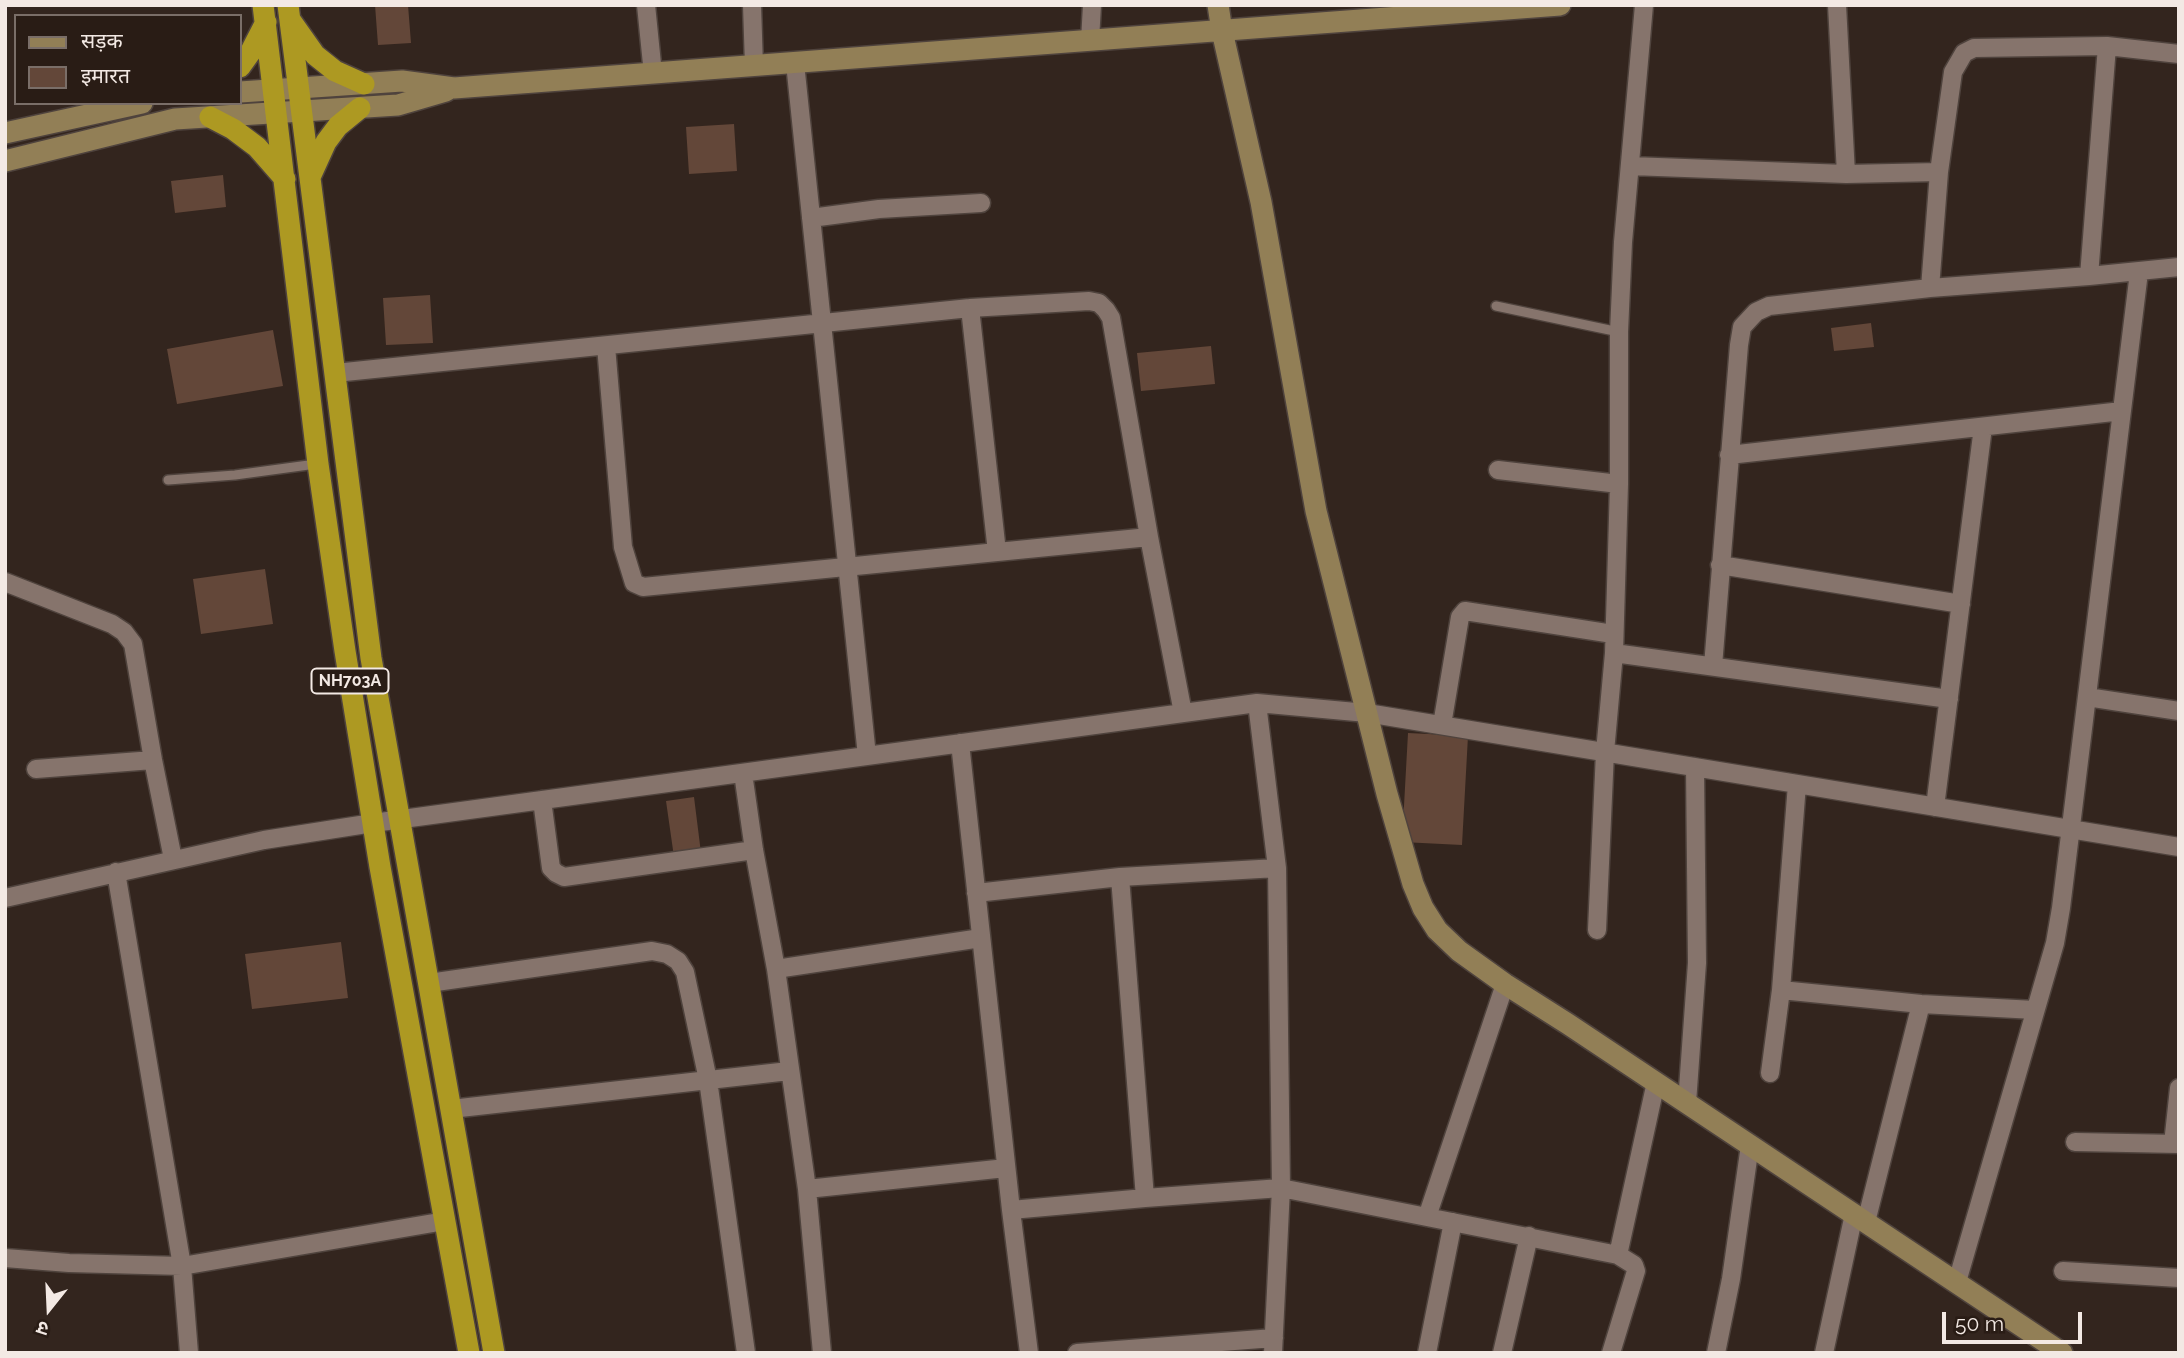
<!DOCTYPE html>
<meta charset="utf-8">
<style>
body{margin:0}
#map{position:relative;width:2184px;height:1358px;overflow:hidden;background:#33251e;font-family:Raleway,"Noto Sans Devanagari",sans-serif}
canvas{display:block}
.frame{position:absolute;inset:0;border:7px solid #f3e9e4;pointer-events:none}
.legend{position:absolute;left:14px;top:14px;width:228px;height:91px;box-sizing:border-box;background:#291c15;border:2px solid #7a6e68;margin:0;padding:9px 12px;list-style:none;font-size:21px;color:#f3e9e4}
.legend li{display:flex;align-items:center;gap:14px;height:35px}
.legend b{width:35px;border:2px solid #7a6e68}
.north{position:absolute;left:14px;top:1274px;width:70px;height:70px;-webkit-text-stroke:5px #291c15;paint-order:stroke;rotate:198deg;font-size:19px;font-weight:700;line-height:28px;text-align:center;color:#f3e9e4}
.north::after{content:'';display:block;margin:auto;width:24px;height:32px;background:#f3e9e4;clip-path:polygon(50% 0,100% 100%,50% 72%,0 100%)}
.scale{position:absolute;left:1942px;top:1312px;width:140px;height:32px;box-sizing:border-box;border:4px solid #f3e9e4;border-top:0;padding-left:9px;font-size:21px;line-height:24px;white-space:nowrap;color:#f3e9e4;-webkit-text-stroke:5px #291c15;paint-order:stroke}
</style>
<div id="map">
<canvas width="2184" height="1358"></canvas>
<div class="frame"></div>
<ul class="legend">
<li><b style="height:9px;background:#927f56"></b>सड़क</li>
<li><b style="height:19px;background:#634739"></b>इमारत</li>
</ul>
<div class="north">उ</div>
<div class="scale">50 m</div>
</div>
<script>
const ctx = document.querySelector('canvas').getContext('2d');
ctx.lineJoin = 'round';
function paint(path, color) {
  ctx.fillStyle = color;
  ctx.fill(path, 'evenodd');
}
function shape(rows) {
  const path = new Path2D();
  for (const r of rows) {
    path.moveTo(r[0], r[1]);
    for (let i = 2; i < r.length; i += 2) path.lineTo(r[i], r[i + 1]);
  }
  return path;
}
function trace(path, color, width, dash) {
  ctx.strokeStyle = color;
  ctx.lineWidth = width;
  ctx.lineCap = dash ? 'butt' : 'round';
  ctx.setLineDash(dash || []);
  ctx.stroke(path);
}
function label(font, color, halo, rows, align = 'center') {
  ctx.font = font + ' Raleway,sans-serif';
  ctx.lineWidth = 6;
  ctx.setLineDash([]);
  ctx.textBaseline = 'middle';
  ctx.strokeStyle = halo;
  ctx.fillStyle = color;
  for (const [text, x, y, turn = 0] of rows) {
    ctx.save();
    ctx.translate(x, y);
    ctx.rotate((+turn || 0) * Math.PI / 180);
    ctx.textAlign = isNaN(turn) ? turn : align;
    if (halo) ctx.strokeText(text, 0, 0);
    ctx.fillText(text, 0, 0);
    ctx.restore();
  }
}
const building = shape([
 [375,5,408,5,411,43,378,45],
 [734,124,737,171,689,174,686,127],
 [223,175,226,207,175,213,171,181],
 [430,295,433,343,386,345,383,298],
 [1871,323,1874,347,1834,351,1831,328],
 [273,330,283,386,177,404,167,349],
 [1211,346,1215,384,1141,391,1137,353],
 [265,569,273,624,201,634,193,579],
 [1408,733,1468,736,1462,845,1402,842],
 [694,797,701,853,674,857,666,801],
 [341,942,348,998,252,1009,245,954]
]);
const lane = shape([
 [1496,306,1619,332],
 [168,480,235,475,316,464]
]);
const street = shape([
 [646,5,653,74],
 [752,5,754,66],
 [1837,5,1846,174],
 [1090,41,1092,5],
 [795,63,867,756],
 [1631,166,1846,174,1939,172],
 [811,218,879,209,981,203],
 [2089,276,2107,46],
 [1930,288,1939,172,1953,72,1964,53,1974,48,2107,46,2179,54],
 [970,308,997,552],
 [606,346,623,547,634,583,643,587,1149,537],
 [335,373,970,308,1089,301,1099,303,1106,310,1111,318,1149,537,1183,713],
 [1729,455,2122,411],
 [1498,470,1619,484],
 [1720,565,1961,604],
 [5,582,112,624,124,632,133,644,153,760,173,859],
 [1614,653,1949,699],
 [1713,666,1739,345,1742,327,1756,312,1769,306,1930,288,2089,276,2179,267],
 [2087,697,2179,711],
 [1257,703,1277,868,1281,1188,1273,1353],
 [1442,725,1460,617,1465,611,1613,634],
 [960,743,1011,1210,1029,1353],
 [36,769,153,760],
 [743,773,754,850,776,969,807,1189,822,1353],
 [542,800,551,868,556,873,564,877,754,850],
 [1935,807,1983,427],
 [116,872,182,1266,189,1353],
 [1120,877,1145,1198],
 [976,893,1120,877,1277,868],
 [5,898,264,840,373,823,1257,703,1367,713,2179,847],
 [1597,930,1605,752,1614,653,1619,484,1619,332,1623,242,1644,5],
 [776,969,981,938],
 [429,983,652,951,667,954,678,961,685,972,708,1080,746,1353],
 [1781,990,1921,1004,2035,1010],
 [1770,1073,1781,990,1797,784],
 [1687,1103,1697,963,1695,767],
 [451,1109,789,1071],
 [2075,1142,2179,1144],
 [2173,1144,2179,1088],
 [807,1189,1006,1168],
 [1011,1210,1145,1198,1281,1188,1618,1255,1634,1265,1636,1271,1611,1353],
 [1427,1217,1505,984],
 [1866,1222,1921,1004],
 [1618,1255,1656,1082],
 [5,1258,69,1263,182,1266,445,1221],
 [2063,1271,2179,1278],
 [1957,1282,2055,943,2061,908,2139,272],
 [1077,1353,1274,1338],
 [1427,1353,1453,1222],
 [1502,1353,1529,1236],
 [1716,1353,1731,1279,1750,1145],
 [1824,1353,1854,1214]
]);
const secondary = shape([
 [1218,5,1222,31,1261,202,1316,511,1387,794,1413,884,1423,908,1437,930,1459,951,1505,984,1568,1024,2062,1353],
 [240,92,402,81,454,88,1560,5],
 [5,133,142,103],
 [5,161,175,119,398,105,446,91]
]);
const highway = shape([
 [263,5,318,464,345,651,380,867,469,1353],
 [288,5,371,658,494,1353],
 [291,21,315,55,335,71,364,84],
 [240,67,250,53,266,22],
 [210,117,233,129,257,147,285,179],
 [311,175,326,142,338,126,360,108]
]);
const shields = [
 [350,681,77]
];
const shieldNames = [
 ["NH703A",350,681]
];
paint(building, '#634739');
trace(lane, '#4f433d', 12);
trace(street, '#4f433d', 21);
trace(secondary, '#4f433d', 24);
trace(highway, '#4f433d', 24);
trace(lane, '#86746c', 9);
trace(street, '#86746c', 18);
trace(secondary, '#927f56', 21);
trace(highway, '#ad9922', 21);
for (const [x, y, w] of shields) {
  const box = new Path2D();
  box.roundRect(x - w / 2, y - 12.5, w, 25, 5);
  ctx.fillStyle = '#291c15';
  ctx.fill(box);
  trace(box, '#f3e9e4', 2);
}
label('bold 16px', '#f3e9e4', null, shieldNames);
</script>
